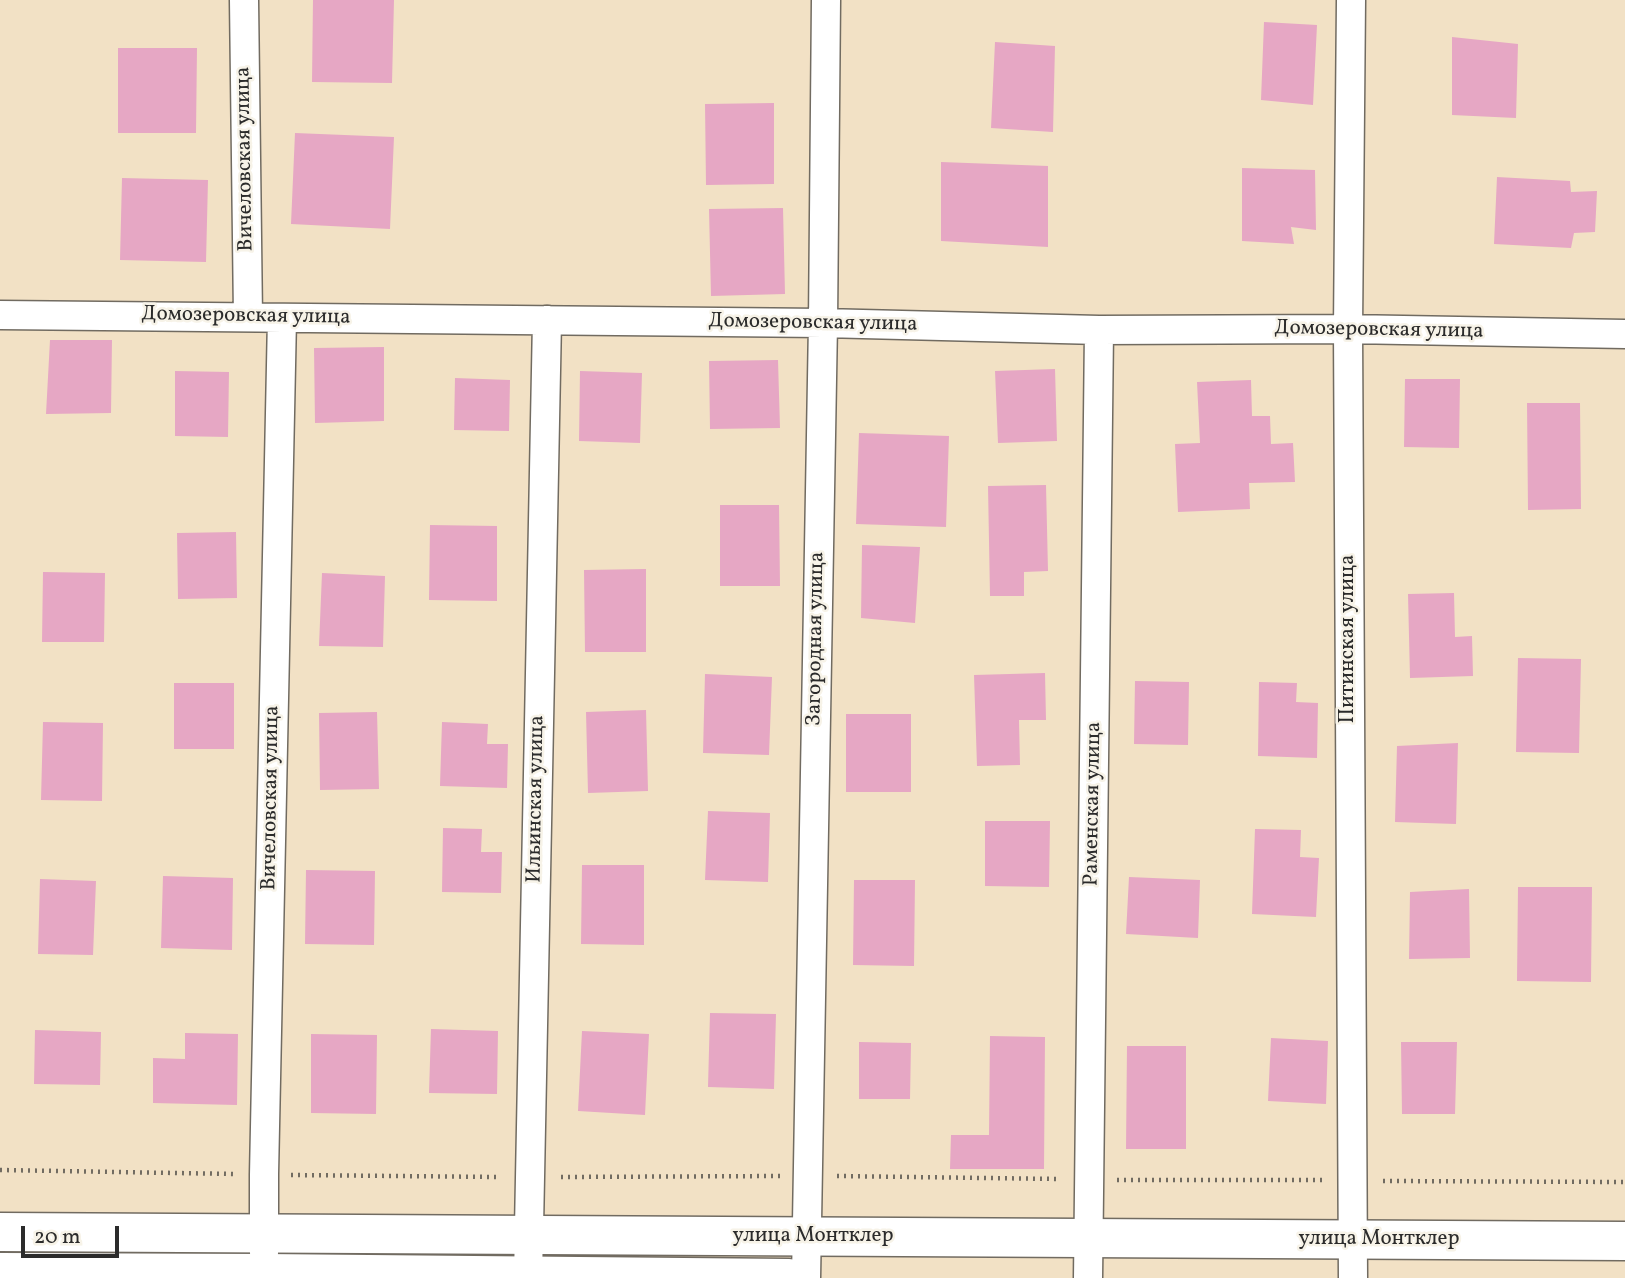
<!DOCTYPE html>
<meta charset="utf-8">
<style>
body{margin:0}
#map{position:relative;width:1625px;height:1278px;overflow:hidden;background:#f2e1c5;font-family:Vollkorn,serif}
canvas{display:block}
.scale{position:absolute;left:21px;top:1226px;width:98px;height:32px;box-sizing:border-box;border:4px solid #2b2b2b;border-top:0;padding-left:9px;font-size:21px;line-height:24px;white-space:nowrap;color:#2b2b2b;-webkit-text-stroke:5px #f7f3e8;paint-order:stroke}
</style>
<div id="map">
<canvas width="1625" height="1278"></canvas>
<div class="scale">20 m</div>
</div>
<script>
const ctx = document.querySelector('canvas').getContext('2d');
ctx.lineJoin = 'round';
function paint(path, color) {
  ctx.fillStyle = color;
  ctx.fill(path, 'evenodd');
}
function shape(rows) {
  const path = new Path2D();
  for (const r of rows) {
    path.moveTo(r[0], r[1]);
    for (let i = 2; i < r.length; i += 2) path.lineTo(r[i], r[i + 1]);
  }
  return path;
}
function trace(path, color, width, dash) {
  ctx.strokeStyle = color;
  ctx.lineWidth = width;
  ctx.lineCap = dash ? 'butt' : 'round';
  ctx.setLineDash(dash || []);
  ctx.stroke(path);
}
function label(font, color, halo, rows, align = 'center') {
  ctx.font = font + ' Vollkorn,serif';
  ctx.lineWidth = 5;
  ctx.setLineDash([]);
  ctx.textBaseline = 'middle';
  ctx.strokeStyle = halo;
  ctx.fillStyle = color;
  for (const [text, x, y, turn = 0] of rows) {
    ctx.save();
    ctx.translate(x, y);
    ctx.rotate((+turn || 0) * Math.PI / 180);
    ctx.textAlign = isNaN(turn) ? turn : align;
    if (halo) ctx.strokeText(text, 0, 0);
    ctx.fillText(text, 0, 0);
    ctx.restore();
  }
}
const building = shape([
 [313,0,394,0,392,83,312,82],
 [1264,22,1317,25,1313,105,1261,100],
 [1452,37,1518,44,1516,118,1452,115],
 [995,42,1055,46,1053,132,991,128],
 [118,48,197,48,196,133,118,133],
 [774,103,774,184,706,185,705,104],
 [295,133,394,137,390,229,291,224],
 [941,162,1048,166,1048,247,941,241],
 [1242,168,1315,170,1316,230,1291,227,1294,244,1242,241],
 [1497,177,1570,181,1571,192,1597,191,1595,232,1574,233,1571,248,1494,244],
 [122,178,208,180,206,262,120,260],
 [783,208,785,294,711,296,709,209],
 [50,340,112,340,111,413,46,414],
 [384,347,384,421,315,423,314,348],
 [778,360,780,428,710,429,709,361],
 [1055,369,1057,441,998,443,995,371],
 [175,371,229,372,228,437,175,436],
 [580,371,642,373,640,443,579,441],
 [455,378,510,380,509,431,454,430],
 [1405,379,1460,379,1459,448,1404,447],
 [1251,380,1252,416,1270,416,1271,444,1293,443,1295,482,1249,483,1250,509,1178,512,1175,444,1200,443,1197,382],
 [1527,403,1580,403,1581,509,1528,510],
 [859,433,949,436,946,527,856,524],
 [1046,485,1048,571,1024,572,1024,596,990,596,988,486],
 [720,505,779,505,780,586,720,586],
 [430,525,497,526,497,601,429,600],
 [236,532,237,598,178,599,177,533],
 [862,545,920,547,915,623,861,618],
 [646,569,646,652,585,652,584,570],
 [43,572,105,573,104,642,42,642],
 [322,573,385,576,383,647,319,646],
 [1454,593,1455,637,1472,636,1473,676,1410,678,1408,594],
 [1518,658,1581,659,1579,753,1516,752],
 [1045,673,1046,720,1019,720,1020,765,977,766,974,675],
 [705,674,772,677,769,755,703,753],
 [1135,681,1189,682,1188,745,1134,744],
 [1259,682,1297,683,1296,702,1318,703,1317,758,1258,756],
 [174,683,234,683,234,749,174,749],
 [646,710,648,791,588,793,586,712],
 [377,712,379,789,320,790,319,713],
 [846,714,911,714,911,792,846,792],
 [43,722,103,723,102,801,41,800],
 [442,722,488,724,487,744,508,744,507,788,440,786],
 [1458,743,1456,824,1395,822,1397,746],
 [708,811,770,813,768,882,705,880],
 [985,821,1050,821,1049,887,985,886],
 [443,828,482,829,481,852,502,852,501,893,442,892],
 [1255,829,1301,830,1300,857,1319,858,1316,917,1252,914],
 [582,865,644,865,644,945,581,944],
 [306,870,375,871,374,945,305,944],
 [163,876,233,878,232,950,161,948],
 [1129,877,1200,880,1198,938,1126,934],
 [40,879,96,881,93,955,38,954],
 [854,880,915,880,914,966,853,965],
 [1518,887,1592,887,1591,982,1517,981],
 [1469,889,1470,958,1409,959,1410,892],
 [710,1013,776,1014,774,1089,708,1087],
 [431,1029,498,1031,497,1094,429,1093],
 [35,1030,101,1032,100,1085,34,1084],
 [582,1031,649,1034,645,1115,578,1111],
 [185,1033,238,1034,237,1105,153,1103,153,1058,185,1059],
 [311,1034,377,1035,376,1114,311,1113],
 [990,1036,1045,1037,1044,1169,950,1169,951,1135,989,1135],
 [1271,1038,1328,1041,1326,1104,1268,1101],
 [859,1042,911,1043,910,1099,859,1099],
 [1401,1042,1457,1042,1455,1114,1402,1114],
 [1127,1046,1186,1046,1186,1149,1126,1149]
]);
const path = shape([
 [0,1170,234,1174],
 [291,1175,500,1177],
 [837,1176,1060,1179],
 [561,1177,780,1176],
 [1117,1180,1322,1180],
 [1383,1181,1625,1182]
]);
const street = shape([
 [244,0,248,317],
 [1351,0,1348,329,1353,1278],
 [0,315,823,323,1099,330,1348,329,1625,334],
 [264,1253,264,1174,282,318],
 [528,1278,547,320],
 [806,1278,823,323,826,0],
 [1088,1278,1099,330]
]);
const secondary = shape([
 [0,1232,1625,1241],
 [0,1272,264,1273,789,1278]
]);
const streetNames = [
 ["Вичеловская улица",246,159,-91],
 ["Домозеровская улица",246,317,1],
 ["Домозеровская улица",813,324,1],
 ["Домозеровская улица",1379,331,1],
 ["Загородная улица",817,639,-89],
 ["Питинская улица",1349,639,-90],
 ["Вичеловская улица",272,798,-89],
 ["Ильинская улица",537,799,-89],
 ["Раменская улица",1094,804,-89],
 ["улица Монтклер",813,1237],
 ["улица Монтклер",1379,1240]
];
paint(building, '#e6a7c4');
trace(street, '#716b61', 31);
trace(secondary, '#716b61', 41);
trace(path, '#716b61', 4.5, [2, 5]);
trace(street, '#fff', 28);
trace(secondary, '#fff', 38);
label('21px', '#2b2b2b', '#f7f3e8', streetNames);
</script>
